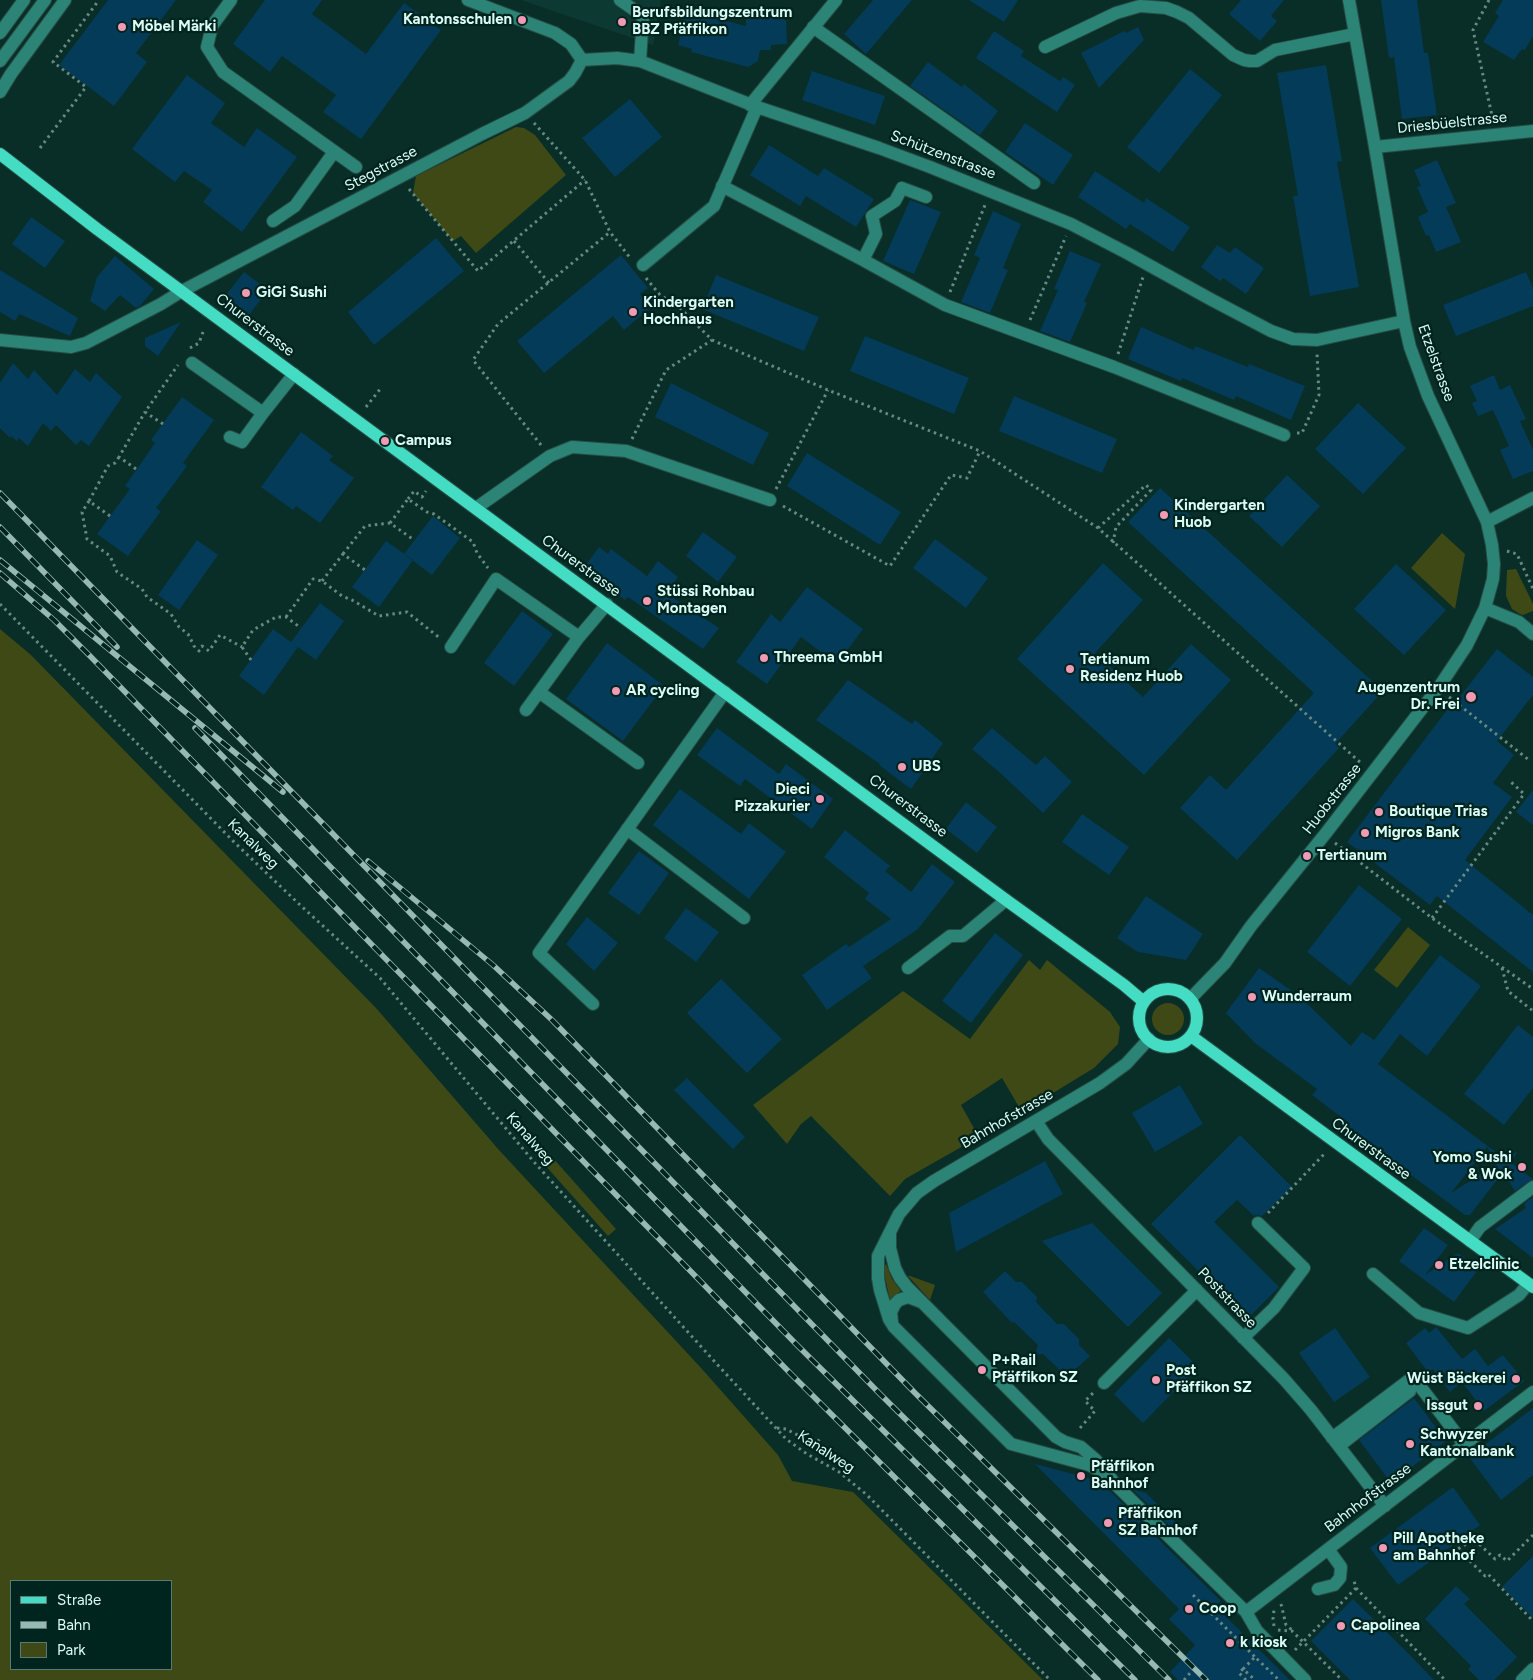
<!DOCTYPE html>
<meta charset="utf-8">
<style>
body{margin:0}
#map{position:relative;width:1533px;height:1680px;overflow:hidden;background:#082e27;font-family:Figtree,sans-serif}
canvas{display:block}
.legend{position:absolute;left:10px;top:1580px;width:162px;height:90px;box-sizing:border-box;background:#00241e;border:1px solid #587a74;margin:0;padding:6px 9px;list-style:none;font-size:15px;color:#dbfcf4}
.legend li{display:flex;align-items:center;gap:10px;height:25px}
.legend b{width:25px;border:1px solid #587a74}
</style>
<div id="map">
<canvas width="1533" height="1680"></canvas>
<ul class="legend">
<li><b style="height:6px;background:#44dcc3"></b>Straße</li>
<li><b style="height:6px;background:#96b9b1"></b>Bahn</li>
<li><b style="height:14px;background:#3f4915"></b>Park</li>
</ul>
</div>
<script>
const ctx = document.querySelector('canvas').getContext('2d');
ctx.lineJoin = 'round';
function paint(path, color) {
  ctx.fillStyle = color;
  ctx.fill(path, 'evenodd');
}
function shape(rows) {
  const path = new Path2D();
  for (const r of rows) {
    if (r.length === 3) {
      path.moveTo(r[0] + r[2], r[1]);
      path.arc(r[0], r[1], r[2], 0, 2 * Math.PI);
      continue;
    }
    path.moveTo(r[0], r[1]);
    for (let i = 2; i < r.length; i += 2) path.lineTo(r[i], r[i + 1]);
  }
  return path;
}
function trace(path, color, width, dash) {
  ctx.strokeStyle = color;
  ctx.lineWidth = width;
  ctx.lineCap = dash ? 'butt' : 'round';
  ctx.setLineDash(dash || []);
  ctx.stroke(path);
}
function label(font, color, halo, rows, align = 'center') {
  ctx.font = font + ' Figtree,sans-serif';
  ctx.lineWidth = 4.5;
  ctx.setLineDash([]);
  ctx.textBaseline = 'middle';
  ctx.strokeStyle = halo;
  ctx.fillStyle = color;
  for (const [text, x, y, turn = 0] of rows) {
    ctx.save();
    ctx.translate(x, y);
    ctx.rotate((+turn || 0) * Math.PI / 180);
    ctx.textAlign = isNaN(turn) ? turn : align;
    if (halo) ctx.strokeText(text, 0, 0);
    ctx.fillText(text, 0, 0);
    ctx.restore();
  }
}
const built = shape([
 [521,0,661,0,653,45]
]);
const green = shape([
 [516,127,524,128,535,135,566,175,476,253,461,236,453,241,413,193,416,176],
 [1442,533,1465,554,1455,609,1411,568],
 [1516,569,1533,604,1533,611,1523,615,1520,614,1512,609,1506,596,1507,570],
 [0,629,31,655,376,1008,499,1150,702,1369,778,1455,792,1481,853,1492,1043,1680,0,1680],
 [11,1581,171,1581,171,1669,11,1669],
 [1408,927,1430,945,1397,988,1374,970],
 [1029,960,1040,970,1047,960,1110,1012,1120,1027,1118,1044,1094,1068,1022,1112,1002,1078,961,1105,979,1137,905,1179,890,1196,811,1116,801,1124,787,1144,753,1105,903,991,970,1039],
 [1168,1019,16],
 [544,1148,616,1229,608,1236,536,1155],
 [886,1264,892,1279,901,1291,890,1300,884,1273,884,1266],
 [908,1276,910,1276,935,1285,930,1300]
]);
const building = shape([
 [108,0,176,0,136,53,147,62,114,106,59,65],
 [265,0,322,0,312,14,366,54,404,3,441,30,361,139,323,112,336,95,282,56,270,72,233,44],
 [873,0,912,0,866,54,844,34],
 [969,0,1018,0,1004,22],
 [1241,0,1284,0,1271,16,1277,21,1260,41,1229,14],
 [1381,0,1417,0,1424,53,1428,53,1437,115,1402,119,1394,57,1389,58],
 [1503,0,1533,0,1533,36,1525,50,1522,49,1521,51,1520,51,1514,60,1483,42,1499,16,1495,13],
 [687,11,746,26,746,18,784,16,784,20,786,20,787,44,771,45,771,50,760,50,758,61,748,67,691,52,692,49,678,45],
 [1138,27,1144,40,1099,88,1081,53,1124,31,1126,33],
 [994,31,1024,51,1021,56,1060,81,1063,77,1075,85,1057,112,976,58],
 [928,62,962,87,964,84,998,111,980,135,910,86],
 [1326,65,1342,161,1337,162,1359,287,1310,296,1293,196,1298,196,1277,73],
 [1190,69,1222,95,1159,173,1127,147],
 [812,71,885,96,875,125,802,100],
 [187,75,225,103,211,123,244,147,257,128,297,157,242,232,203,202,212,190,184,171,175,182,132,149],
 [630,99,662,137,615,177,582,138],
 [1025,123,1073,155,1053,185,1005,152],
 [769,145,818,176,824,168,874,199,856,227,806,196,800,206,750,175],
 [1437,160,1456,203,1446,207,1461,242,1436,252,1429,235,1426,236,1418,217,1428,212,1417,187,1421,186,1414,170],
 [1095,171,1144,203,1146,198,1190,227,1173,252,1130,224,1126,229,1078,197],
 [910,200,941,212,914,274,883,261],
 [993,211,1021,224,1003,268,1008,270,990,313,961,302,980,258,974,255],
 [31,217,65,241,45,268,12,244],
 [436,238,464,271,374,345,348,312],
 [1217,245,1230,253,1235,247,1264,268,1246,294,1223,278,1220,281,1201,267],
 [1070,251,1101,264,1084,302,1087,303,1070,342,1040,331,1058,290,1054,289],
 [621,255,648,288,640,294,651,307,624,330,613,316,544,373,517,341],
 [115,256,154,289,140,306,136,308,120,295,105,311,90,301,97,277],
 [0,270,78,318,70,336,19,314,15,321,0,312],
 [244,272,268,290,249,315,225,296],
 [1526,272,1533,289,1533,306,1456,336,1443,305],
 [716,275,819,317,804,351,702,309],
 [181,322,158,356,145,346,145,338],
 [1141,327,1194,350,1195,346,1248,367,1249,364,1305,386,1291,420,1236,396,1234,400,1182,378,1181,381,1128,359],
 [865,336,969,378,954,414,850,371],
 [13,363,28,379,34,370,57,395,75,369,90,382,96,373,122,397,89,446,81,440,76,445,56,425,51,431,43,423,28,446,19,438,17,441,11,436,10,438,0,428,0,383],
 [1494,375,1500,390,1510,385,1526,419,1520,421,1533,450,1533,471,1513,479,1500,450,1509,446,1493,410,1478,416,1472,403,1477,401,1470,386],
 [671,383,769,433,753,465,655,417],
 [1014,396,1117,439,1102,473,999,431],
 [182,397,214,420,183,463,187,466,156,508,161,511,128,556,97,534,130,489,125,486,155,443,151,440],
 [1358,403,1406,448,1363,494,1315,449],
 [301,432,333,456,329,460,354,478,320,523,296,506,293,510,261,487],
 [807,453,901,512,880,545,787,486],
 [1287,475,1320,506,1282,547,1249,516],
 [1160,488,1383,691,1335,744,1339,748,1237,860,1180,808,1210,775,1226,790,1314,693,1128,522],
 [433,516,460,538,432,575,404,554],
 [703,532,737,557,718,582,686,556],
 [935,539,988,578,966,608,913,568],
 [197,540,218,555,179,610,158,595],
 [386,541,413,560,379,607,352,587],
 [599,547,608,554,611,549,647,576,658,561,678,577,666,593,719,628,703,649,628,597,625,600,601,582,603,578,586,565],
 [1103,563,1143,600,1095,653,1143,697,1191,644,1231,680,1144,775,1017,659],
 [1396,564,1446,610,1404,655,1354,609],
 [807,587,863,629,837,664,801,637,767,684,736,662,771,614,780,622],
 [320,603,344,621,316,660,298,647,264,695,239,676,273,629,291,642],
 [522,611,553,634,514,686,484,663],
 [607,643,664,686,623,741,566,699],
 [1497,649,1533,677,1533,695,1497,741,1514,755,1493,783,1512,797,1465,860,1533,915,1533,972,1437,896,1430,905,1347,842,1450,706,1452,707],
 [848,680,912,724,915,720,943,743,911,789,879,765,880,764,816,720],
 [717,728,779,774,786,764,833,799,812,829,745,779,740,786,697,755],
 [992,728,1036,765,1045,756,1072,782,1043,813,998,771,972,749],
 [680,789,741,834,749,823,786,852,749,899,653,825],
 [1533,790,1533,825,1516,812],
 [966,802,997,827,977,853,946,829],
 [1082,814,1129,847,1109,875,1062,842],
 [845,830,890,866,885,871,911,892,932,864,955,882,918,929,863,966,872,978,827,1010,802,975,846,944,849,947,891,919,865,899,869,893,824,857],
 [639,851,669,873,639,915,608,893],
 [1359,885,1402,919,1350,986,1307,952],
 [1146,896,1203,934,1186,960,1138,952,1117,938],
 [686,908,719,932,696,962,664,938],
 [587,917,618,943,594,971,566,944],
 [995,933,1023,955,971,1023,942,1001],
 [1440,955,1481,986,1427,1056,1400,1034,1378,1064,1505,1159,1516,1152,1517,1153,1510,1162,1533,1179,1515,1191,1503,1172,1470,1215,1465,1215,1346,1127,1349,1123,1312,1095,1317,1089,1255,1043,1226,1013,1259,968,1298,995,1351,1046,1362,1032,1374,1040],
 [1487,1147,1497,1164,1451,1193],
 [721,979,782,1039,747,1073,687,1013],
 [1518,1025,1533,1037,1533,1088,1504,1125,1464,1094],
 [687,1078,745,1137,733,1149,674,1090],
 [1180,1085,1203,1124,1155,1152,1132,1113],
 [1240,1135,1292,1187,1262,1216,1256,1215,1254,1216,1237,1200,1214,1222,1279,1287,1247,1319,1151,1224],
 [1045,1161,1063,1194,956,1252,949,1213],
 [1533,1197,1533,1258,1495,1229,1526,1208,1524,1204],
 [1092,1223,1162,1293,1128,1327,1042,1241],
 [1424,1228,1448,1245,1425,1275,1458,1253,1479,1268,1454,1302,1399,1261],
 [1005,1271,1016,1282,1022,1282,1037,1297,1036,1302,1057,1324,1064,1324,1079,1339,1079,1345,1090,1356,1067,1377,1043,1354,1035,1355,1038,1345,1014,1322,1012,1323,983,1292],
 [1436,1327,1462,1359,1475,1349,1488,1366,1503,1355,1524,1381,1484,1411,1462,1382,1450,1392,1433,1369,1428,1372,1406,1343,1425,1328,1429,1333],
 [1335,1328,1370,1377,1334,1402,1299,1353],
 [1169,1338,1198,1367,1143,1423,1114,1394],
 [1414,1398,1446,1441,1391,1483,1359,1440],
 [1533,1408,1533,1475,1501,1500,1469,1457],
 [1035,1464,1104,1482,1111,1492,1221,1601,1215,1606,1290,1680,1178,1680,1170,1672,1195,1645,1169,1619,1179,1609],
 [1453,1487,1480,1525,1398,1585,1370,1548],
 [1132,1489,1146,1493,1187,1533,1182,1538],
 [1533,1556,1533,1618,1502,1587],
 [1456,1586,1470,1599,1464,1604,1517,1657,1494,1680,1479,1680,1468,1669,1471,1666,1425,1619],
 [1353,1599,1409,1654,1434,1680,1350,1680,1311,1641]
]);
const path = shape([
 [1489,0,1473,30,1493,120],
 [534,123,585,180,610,232,631,259],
 [40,148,86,87,53,62,99,0],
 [409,189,478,271,585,180],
 [514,241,549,283],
 [646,278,660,295,679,307,712,340,828,390,980,451,1098,528,1362,764],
 [950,292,985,205],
 [1030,320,1066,236],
 [190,348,199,343,203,332],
 [1118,354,1143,277],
 [366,407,381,388],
 [163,424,145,412,178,365],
 [1297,433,1302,433,1319,395,1317,353],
 [632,439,666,370,712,340],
 [541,445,473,360,498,324,610,232],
 [136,469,119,457,145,412],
 [776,489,828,390],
 [408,499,414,491,422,497,426,491],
 [89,501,82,512,87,539,110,556,117,572,142,589,147,597,171,614,179,627,188,634,194,646,199,651,202,646,209,651,220,635,242,647],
 [783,506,890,566,951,475,967,478,980,451],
 [110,516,89,501,108,466,115,463,119,457],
 [390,523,408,499,427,512,434,514,473,542,477,553,488,568],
 [1098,528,1146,485,1151,490,1116,527,1113,543],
 [1507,551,1517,554,1533,589],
 [343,554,365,526,390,523,414,540],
 [322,581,343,554,365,570],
 [0,604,235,843,299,904,380,978,534,1162,715,1362,786,1439,807,1454,839,1472,867,1495,1050,1680],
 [286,617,313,579,322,581,342,596,352,600,379,616,407,612,441,639],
 [251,660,242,647,253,630,276,617,286,617,301,628],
 [1449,697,1529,760],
 [1335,843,1432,918,1533,989],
 [1432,918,1524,794,1511,782],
 [1502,968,1508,991,1533,1011],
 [1268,1213,1326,1152],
 [777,1428,786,1429,815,1444,820,1439],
 [1080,1428,1095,1411,1085,1401,1094,1392],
 [1533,1535,1507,1561,1500,1555,1495,1559,1474,1539,1458,1549,1485,1576,1488,1574,1533,1621],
 [1356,1588,1445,1680],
 [1193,1595,1255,1657],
 [1281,1604,1286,1625,1292,1630],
 [1274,1626,1273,1619,1274,1610],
 [1278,1630,1292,1631,1342,1680],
 [1295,1650,1356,1588,1354,1581],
 [1243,1669,1255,1657,1279,1680],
 [1184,1680,1191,1672],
 [1246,1680,1239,1673,1243,1669,1255,1680]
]);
const minor = shape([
 [231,0,212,26,207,47,223,72,356,167],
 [468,0,555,33,571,44,582,60],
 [620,0,643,16,640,61],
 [813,27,1034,183],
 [0,33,24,0],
 [1045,47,1116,13,1140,6,1166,8,1177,12,1189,18,1233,55,1244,60,1250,61,1257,61,1275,50,1355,34],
 [582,60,617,58,640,61,757,107,879,148,930,167,1071,224,1127,253,1212,300,1271,331,1293,339,1317,340,1404,321],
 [0,61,45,0],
 [0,92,11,74,65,0],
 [750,105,836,0],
 [1375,147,1533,131],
 [722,186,863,260,876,234,872,216,895,201,902,188,926,197],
 [273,221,295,206,334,152],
 [863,260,945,305,1114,367,1284,435],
 [643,265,714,206,757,107],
 [0,340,71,347,86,343,161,304,182,291,482,134,525,113,569,81,575,73,582,60],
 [192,363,263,413,294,374],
 [230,437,242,442,263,413],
 [476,508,550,456,572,447,626,451,770,500],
 [1487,522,1533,498],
 [1485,608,1519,622,1533,634],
 [451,647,496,579,579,637],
 [539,692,638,763],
 [526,710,579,637,607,604],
 [627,829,744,918],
 [908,968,950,936,963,936,1006,900],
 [1190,999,1225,963,1251,926,1326,833,1441,684,1467,645,1485,608,1493,579,1494,564,1492,545,1487,522,1428,396,1410,347,1404,321,1375,147,1349,0],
 [593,1004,539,953,725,692],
 [1036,1121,1048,1139,1284,1379,1311,1410,1385,1506],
 [890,1233,890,1248,895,1268,900,1278,907,1287,1056,1437,1065,1442,1081,1447,1096,1460,1117,1486,1246,1612,1257,1631,1305,1680],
 [1470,1241,1480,1227,1533,1187],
 [1373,1274,1419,1313,1468,1328,1519,1295,1528,1284],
 [892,1322,891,1312,895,1304,899,1300,908,1297,921,1302],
 [1243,1338,1274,1308,1304,1268,1258,1223],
 [1104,1383,1197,1290],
 [1332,1438,1413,1377,1464,1444],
 [1339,1446,1410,1391],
 [1107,1475,1089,1465,1011,1444,894,1327,889,1319,880,1290,878,1278,878,1256,899,1214,917,1193,934,1181,1100,1083,1126,1064,1149,1039],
 [1318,1589,1334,1585,1340,1578,1341,1567,1328,1549],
 [1246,1612,1533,1392],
 [1522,1680,1533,1669]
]);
const major = shape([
 [0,154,97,229,1006,900,1124,985,1144,1002],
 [1168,1018,29],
 [1191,1036,1533,1287]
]);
const rail = shape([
 [0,493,880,1394,1169,1680],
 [0,527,117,647],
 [0,560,283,792],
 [0,573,54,620,91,657,791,1374,1098,1680],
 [195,728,797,1345,1135,1680],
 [368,861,493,965,552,1020,915,1393,1206,1680]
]);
const markers = [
 [522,20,5,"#f09ab5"],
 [622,22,5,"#f09ab5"],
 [122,27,5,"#f09ab5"],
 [246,293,5,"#f09ab5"],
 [633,312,5,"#f09ab5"],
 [385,441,5,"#f09ab5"],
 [1164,515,5,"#f09ab5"],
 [647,601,5,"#f09ab5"],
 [764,658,5,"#f09ab5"],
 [1070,669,5,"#f09ab5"],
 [616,691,5,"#f09ab5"],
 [1471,697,6,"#f09ab5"],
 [902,767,5,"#f09ab5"],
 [820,799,5,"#f09ab5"],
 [1379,812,5,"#f09ab5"],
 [1365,833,5,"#f09ab5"],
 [1307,856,5,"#f09ab5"],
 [1252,997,5,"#f09ab5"],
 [1522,1167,5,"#f09ab5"],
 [1439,1265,5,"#f09ab5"],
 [982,1370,5,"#f09ab5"],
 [1516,1379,5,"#f09ab5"],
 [1156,1380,5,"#f09ab5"],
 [1478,1406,5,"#f09ab5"],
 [1410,1444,5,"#f09ab5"],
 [1081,1476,5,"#f09ab5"],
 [1108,1523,5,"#f09ab5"],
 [1383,1548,5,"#f09ab5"],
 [1189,1609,5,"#f09ab5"],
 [1341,1626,5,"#f09ab5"],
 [1230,1643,5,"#f09ab5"]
];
const poiNames = [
 ["Berufsbildungszentrum",632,13],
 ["BBZ Pfäffikon",632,30],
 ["Kantonsschulen",512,20,"right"],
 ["Möbel Märki",132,27],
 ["GiGi Sushi",256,293],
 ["Kindergarten",643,303],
 ["Hochhaus",643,320],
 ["Campus",395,441],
 ["Kindergarten",1174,506],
 ["Huob",1174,523],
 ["Stüssi Rohbau",657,592],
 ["Montagen",657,609],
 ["Threema GmbH",774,658],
 ["Tertianum",1080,660],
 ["Residenz Huob",1080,677],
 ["Augenzentrum",1460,688,"right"],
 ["Dr. Frei",1460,705,"right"],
 ["AR cycling",626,691],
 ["UBS",912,767],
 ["Dieci",810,790,"right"],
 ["Pizzakurier",810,807,"right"],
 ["Boutique Trias",1389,812],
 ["Migros Bank",1375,833],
 ["Tertianum",1317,856],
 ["Wunderraum",1262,997],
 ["Yomo Sushi",1512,1158,"right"],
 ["& Wok",1512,1175,"right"],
 ["Etzelclinic",1449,1265],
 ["P+Rail",992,1361],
 ["Pfäffikon SZ",992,1378],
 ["Post",1166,1371],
 ["Pfäffikon SZ",1166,1388],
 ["Wüst Bäckerei",1506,1379,"right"],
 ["Issgut",1468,1406,"right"],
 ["Schwyzer",1420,1435],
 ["Kantonalbank",1420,1452],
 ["Pfäffikon",1091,1467],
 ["Bahnhof",1091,1484],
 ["Pfäffikon",1118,1514],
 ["SZ Bahnhof",1118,1531],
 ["Pill Apotheke",1393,1539],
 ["am Bahnhof",1393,1556],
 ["Coop",1199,1609],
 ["Capolinea",1351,1626],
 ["k kiosk",1240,1643]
];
const streetNames = [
 ["Driesbüelstrasse",1452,123,-6],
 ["Schützenstrasse",943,155,21],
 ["Stegstrasse",381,169,-28],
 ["Churerstrasse",255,325,37],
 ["Etzelstrasse",1436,363,70],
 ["Churerstrasse",581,566,36],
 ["Huobstrasse",1332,799,-52],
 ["Churerstrasse",908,806,37],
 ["Kanalweg",253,844,44],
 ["Bahnhofstrasse",1007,1119,-30],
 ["Kanalweg",530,1139,49],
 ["Churerstrasse",1371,1149,36],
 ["Poststrasse",1227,1298,46],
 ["Kanalweg",826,1452,33],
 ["Bahnhofstrasse",1368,1498,-37]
];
paint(built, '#0c3a32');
paint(green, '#3f4915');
paint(building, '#043b58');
trace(minor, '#264b44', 14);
trace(major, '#264b44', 14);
trace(path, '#668a82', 3, [2.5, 4]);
trace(minor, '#2b8475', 12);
trace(major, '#44dcc3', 12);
trace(rail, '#96b9b1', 5.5);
trace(rail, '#00241e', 4, [11]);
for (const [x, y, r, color] of markers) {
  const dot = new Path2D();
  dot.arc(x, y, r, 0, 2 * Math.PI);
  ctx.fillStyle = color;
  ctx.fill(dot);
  trace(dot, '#00241e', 2);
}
label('bold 15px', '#dbfcf4', '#00241e', poiNames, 'left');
label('15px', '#dbfcf4', '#00241e', streetNames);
</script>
